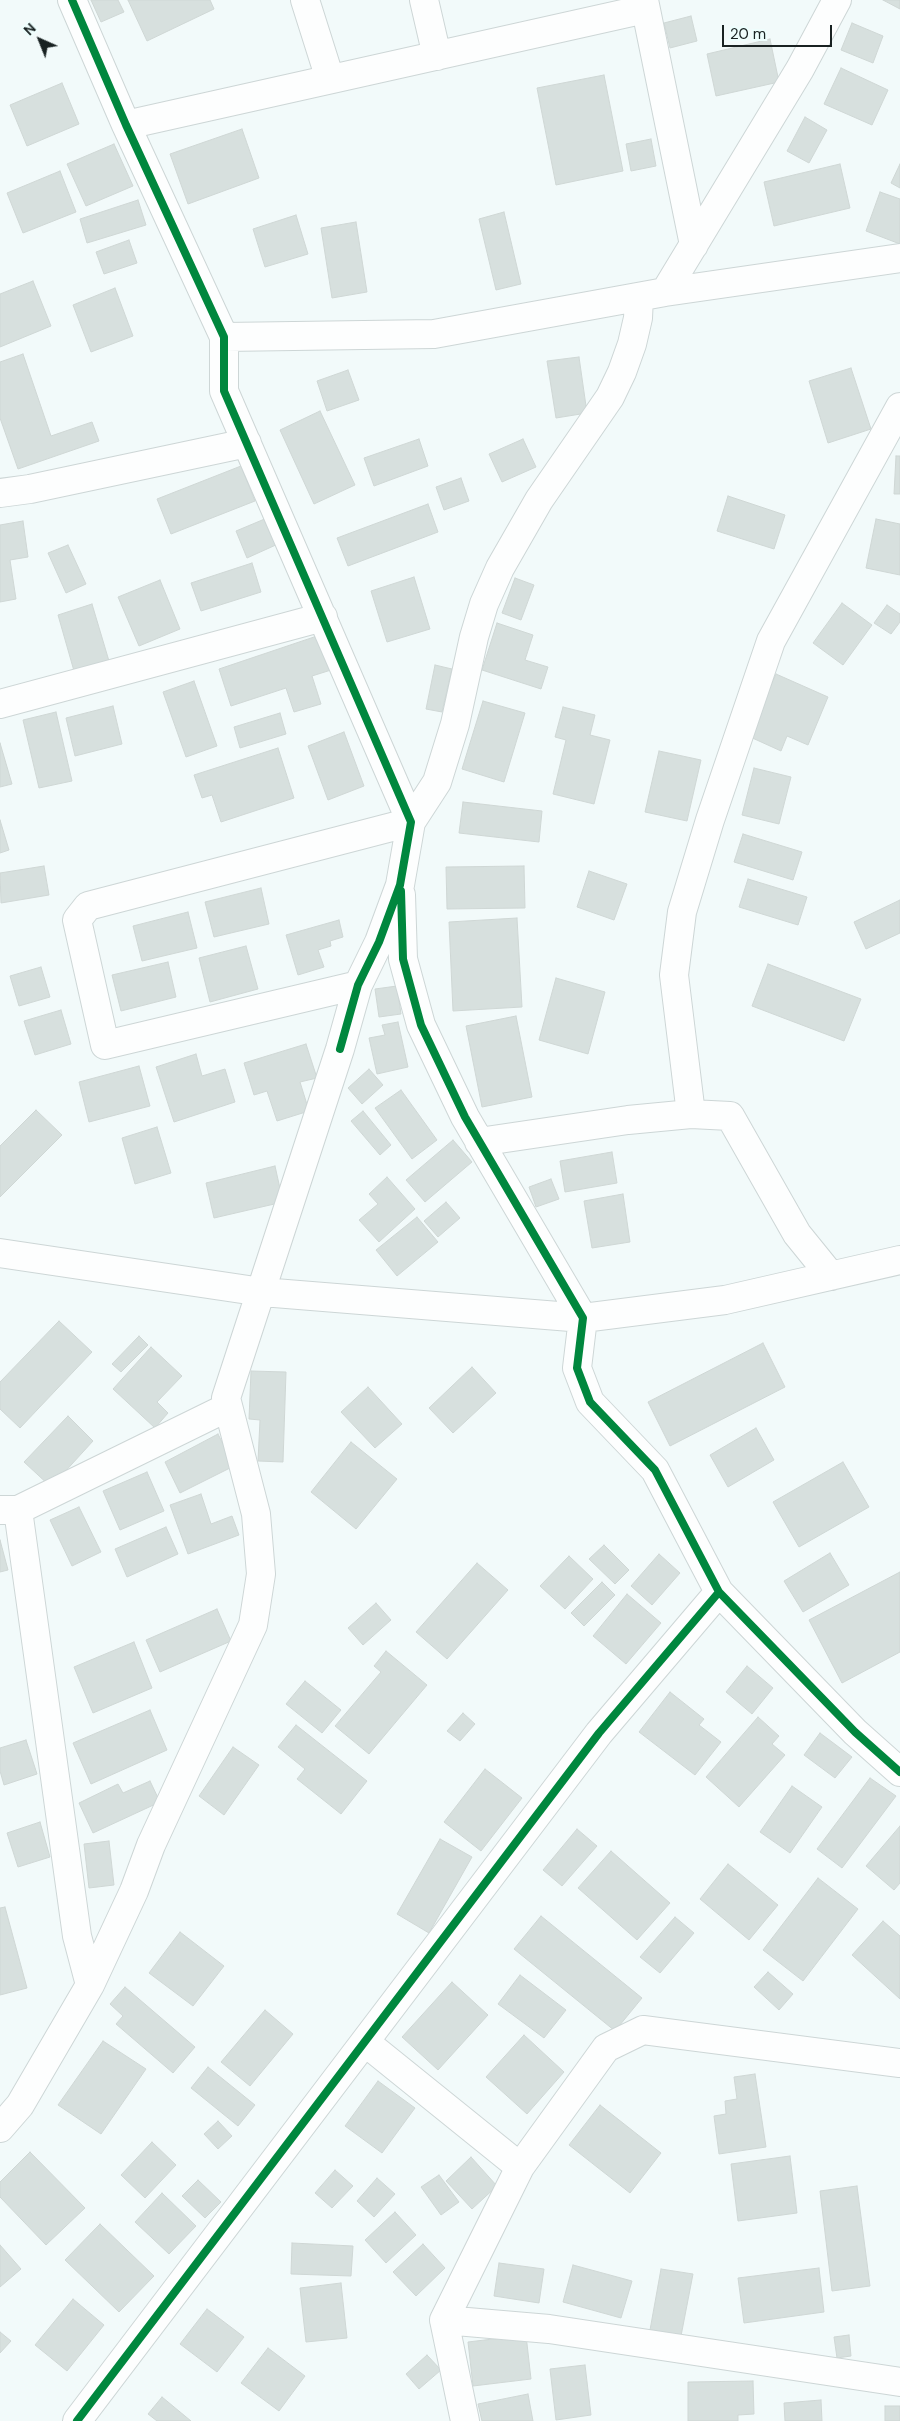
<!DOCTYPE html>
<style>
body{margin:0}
#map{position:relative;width:900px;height:2421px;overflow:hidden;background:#f2fafa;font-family:"DM Sans",sans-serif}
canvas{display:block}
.north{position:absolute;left:15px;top:15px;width:50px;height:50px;-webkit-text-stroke:4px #eefefd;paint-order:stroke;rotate:316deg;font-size:14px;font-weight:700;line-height:20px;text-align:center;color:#192222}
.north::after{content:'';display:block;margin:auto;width:18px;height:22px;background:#192222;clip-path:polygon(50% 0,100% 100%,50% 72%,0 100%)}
.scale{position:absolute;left:722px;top:25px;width:110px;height:22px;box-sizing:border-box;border:2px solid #192222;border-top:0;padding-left:6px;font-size:15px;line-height:18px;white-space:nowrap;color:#192222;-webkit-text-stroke:4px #eefefd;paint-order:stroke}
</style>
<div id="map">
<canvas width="900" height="2421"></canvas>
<div class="north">N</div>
<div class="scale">20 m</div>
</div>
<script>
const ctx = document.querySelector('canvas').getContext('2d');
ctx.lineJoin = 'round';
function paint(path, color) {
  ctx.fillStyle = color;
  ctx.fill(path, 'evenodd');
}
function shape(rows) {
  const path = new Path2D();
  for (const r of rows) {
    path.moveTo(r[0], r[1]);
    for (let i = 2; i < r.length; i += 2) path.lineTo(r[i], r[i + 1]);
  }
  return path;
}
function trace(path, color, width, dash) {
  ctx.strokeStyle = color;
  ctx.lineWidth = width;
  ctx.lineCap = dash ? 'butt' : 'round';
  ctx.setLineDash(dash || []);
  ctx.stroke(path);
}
const building = shape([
 [91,0,118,0,124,12,101,22,91,0],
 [128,0,210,0,214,9,147,41,128,0],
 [883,0,900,0,900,9,883,0],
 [691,16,697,41,670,48,664,23,691,16],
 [852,23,883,36,873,63,841,50,852,23],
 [770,39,779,82,716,96,707,54,770,39],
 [841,68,888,90,872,125,824,104,841,68],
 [604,75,623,171,556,185,537,88,604,75],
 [62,83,79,124,27,146,10,105,62,83],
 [805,117,827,130,809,163,787,151,805,117],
 [242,129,259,178,188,204,170,154,242,129],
 [651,139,656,166,631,171,626,144,651,139],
 [114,144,133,186,86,206,67,164,114,144],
 [840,164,850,208,774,226,764,182,840,164],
 [900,164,900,188,891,183,900,164],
 [60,171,76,212,23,233,7,193,60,171],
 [880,192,900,199,900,244,866,231,880,192],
 [138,200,146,225,87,243,80,219,138,200],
 [504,212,521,284,496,290,479,219,504,212],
 [296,215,308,254,265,267,253,229,296,215],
 [356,222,367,292,332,298,321,228,356,222],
 [129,240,137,263,104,274,96,252,129,240],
 [33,281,51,326,0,347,0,294,33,281],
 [115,288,133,336,91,352,73,305,115,288],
 [23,354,51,436,92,422,99,441,18,469,0,418,0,362,23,354],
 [579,357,587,413,556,418,547,361,579,357],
 [851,368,871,429,828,443,809,381,851,368],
 [348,370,359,400,327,411,317,381,348,370],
 [320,411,355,485,314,504,280,430,320,411],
 [419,439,428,466,374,486,364,458,419,439],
 [523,439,536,467,502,482,489,454,523,439],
 [896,456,900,456,900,494,894,494,896,456],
 [241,466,255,501,171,534,157,499,241,466],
 [461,478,469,501,444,510,436,487,461,478],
 [728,496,785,515,774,549,717,531,728,496],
 [428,504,438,532,348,566,337,538,428,504],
 [267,518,278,544,247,558,236,531,267,518],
 [876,519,900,524,900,575,866,568,876,519],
 [23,521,28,557,10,560,16,599,0,602,0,525,23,521],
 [68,545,86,584,66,593,48,553,68,545],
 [252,563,261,592,201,611,191,583,252,563],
 [414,577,430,629,387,642,371,591,414,577],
 [515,578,534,585,521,620,502,613,515,578],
 [160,580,180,629,139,646,118,597,160,580],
 [842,603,872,625,843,665,813,643,842,603],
 [92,604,109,661,74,671,58,615,92,604],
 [887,605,900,614,900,622,891,634,874,623,887,605],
 [497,623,533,635,525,660,548,667,541,689,482,670,497,623],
 [320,635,331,670,312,676,321,704,294,712,286,688,231,706,219,669,320,635],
 [435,665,452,669,442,712,426,709,435,665],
 [776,674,828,697,808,745,787,736,781,751,748,736,776,674],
 [194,681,217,746,186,757,163,692,194,681],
 [483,701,525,713,504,782,462,769,483,701],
 [113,706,122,744,75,756,66,718,113,706],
 [563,707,595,715,590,735,610,740,594,804,553,794,566,740,555,737,563,707],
 [56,712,72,781,39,788,23,720,56,712],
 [280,713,286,734,240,748,234,727,280,713],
 [344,732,364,786,328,800,308,746,344,732],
 [0,743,12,784,0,787,0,743],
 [278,748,294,798,221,822,212,795,202,798,194,775,278,748],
 [659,751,701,760,687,821,645,812,659,751],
 [754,768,791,777,779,824,742,815,754,768],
 [463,802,542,811,539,842,459,833,463,802],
 [0,820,9,850,0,853,0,820],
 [743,834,802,852,793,880,734,862,743,834],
 [44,866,49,895,1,903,0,873,44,866],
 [524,866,525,908,447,909,446,867,524,866],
 [589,871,627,884,614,920,577,907,589,871],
 [748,879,807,897,798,925,739,907,748,879],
 [261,888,269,924,214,937,205,902,261,888],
 [900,900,900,933,866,949,854,922,900,900],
 [188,912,197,948,142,961,133,926,188,912],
 [517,918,522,1007,453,1011,449,922,517,918],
 [339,920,343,937,330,941,331,946,318,950,324,967,298,975,286,935,339,920],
 [246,946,258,989,210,1002,199,958,246,946],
 [168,962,176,997,121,1011,112,975,168,962],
 [768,964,861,999,844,1041,752,1006,768,964],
 [41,967,50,997,19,1006,10,976,41,967],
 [556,978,605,992,588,1054,539,1040,556,978],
 [397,986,401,1014,379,1017,375,989,397,986],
 [61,1010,71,1044,35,1055,24,1021,61,1010],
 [516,1016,532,1097,482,1107,466,1026,516,1016],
 [398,1022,408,1067,377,1074,369,1038,385,1035,382,1025,398,1022],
 [306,1044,317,1078,300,1082,309,1111,277,1121,267,1091,254,1095,244,1063,306,1044],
 [196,1054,202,1076,225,1069,235,1102,174,1122,156,1067,196,1054],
 [139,1066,150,1106,89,1122,79,1082,139,1066],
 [369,1069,383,1085,362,1104,348,1088,369,1069],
 [401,1090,437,1140,412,1159,375,1108,401,1090],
 [36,1110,62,1135,0,1197,0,1146,36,1110],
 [363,1111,391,1145,380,1155,351,1121,363,1111],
 [157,1127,171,1173,135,1184,122,1138,157,1127],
 [453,1140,472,1162,425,1202,406,1180,453,1140],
 [612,1152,617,1183,565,1192,560,1161,612,1152],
 [275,1166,283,1202,214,1218,206,1183,275,1166],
 [387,1177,415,1209,379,1242,359,1220,378,1204,369,1194,387,1177],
 [551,1179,559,1199,536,1207,529,1187,551,1179],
 [623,1194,630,1242,592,1248,584,1201,623,1194],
 [446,1202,460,1218,438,1237,424,1221,446,1202],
 [417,1217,438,1242,397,1276,376,1250,417,1217],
 [59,1321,92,1352,20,1428,0,1409,0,1382,59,1321],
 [139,1336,148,1345,121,1372,112,1364,139,1336],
 [763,1343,785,1387,670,1446,648,1402,763,1343],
 [151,1347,182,1376,157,1402,168,1413,155,1428,113,1389,151,1347],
 [472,1367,496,1393,453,1433,429,1408,472,1367],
 [251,1371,286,1372,283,1462,258,1461,260,1420,249,1419,251,1371],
 [368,1387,402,1424,375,1448,341,1412,368,1387],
 [68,1416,93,1441,51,1487,24,1462,68,1416],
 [756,1428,774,1460,728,1487,710,1455,756,1428],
 [218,1434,234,1466,180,1493,165,1462,218,1434],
 [351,1442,397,1479,356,1529,311,1492,351,1442],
 [843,1462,869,1507,799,1547,773,1502,843,1462],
 [147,1472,164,1511,120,1530,103,1491,147,1472],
 [201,1494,211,1524,232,1516,239,1535,188,1554,170,1505,201,1494],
 [79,1507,101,1552,72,1566,50,1520,79,1507],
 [166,1527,178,1554,127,1577,115,1549,166,1527],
 [0,1540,8,1570,0,1572,0,1540],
 [604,1545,629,1570,615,1584,589,1559,604,1545],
 [830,1553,849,1585,803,1612,784,1581,830,1553],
 [659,1554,680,1573,652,1605,631,1586,659,1554],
 [569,1556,593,1579,565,1609,540,1586,569,1556],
 [477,1563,508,1590,447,1659,416,1632,477,1563],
 [900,1572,900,1652,842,1683,809,1620,900,1572],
 [602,1582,615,1595,584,1626,571,1613,602,1582],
 [627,1594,661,1623,626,1664,593,1636,627,1594],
 [376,1603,391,1620,363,1645,348,1628,376,1603],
 [217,1609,231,1641,160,1672,146,1640,217,1609],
 [134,1642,152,1688,93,1713,74,1667,134,1642],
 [386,1651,427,1685,369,1754,335,1726,381,1672,374,1666,386,1651],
 [747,1666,773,1688,752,1714,726,1692,747,1666],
 [305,1681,341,1710,322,1733,286,1704,305,1681],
 [670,1692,704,1719,699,1725,721,1742,695,1775,639,1732,670,1692],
 [150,1710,167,1750,91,1784,73,1743,150,1710],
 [463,1713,475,1724,460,1741,447,1731,463,1713],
 [758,1717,779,1736,772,1744,785,1755,739,1807,706,1777,758,1717],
 [296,1725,367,1781,341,1814,297,1779,305,1769,278,1747,296,1725],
 [820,1733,852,1757,835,1778,804,1755,820,1733],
 [26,1740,37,1774,4,1785,0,1771,0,1748,26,1740],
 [233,1747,259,1765,224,1815,199,1796,233,1747],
 [485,1769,522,1798,481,1851,444,1822,485,1769],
 [870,1778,896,1796,842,1868,817,1849,870,1778],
 [150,1781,160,1802,93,1833,79,1803,118,1784,123,1793,150,1781],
 [792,1786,822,1807,790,1853,760,1832,792,1786],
 [40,1822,50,1857,18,1867,7,1833,40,1822],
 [900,1826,900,1883,894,1890,866,1866,900,1826],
 [577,1829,597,1846,562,1886,543,1870,577,1829],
 [440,1839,472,1857,429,1933,397,1914,440,1839],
 [109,1841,114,1885,89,1888,84,1844,109,1841],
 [611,1851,670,1903,637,1940,578,1888,611,1851],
 [728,1864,778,1905,749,1940,700,1899,728,1864],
 [818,1878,858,1909,803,1981,763,1950,818,1878],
 [5,1907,27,1988,0,1995,0,1908,5,1907],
 [541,1916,642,1998,615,2031,514,1949,541,1916],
 [675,1917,694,1933,660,1973,640,1957,675,1917],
 [883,1921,900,1936,900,1999,852,1955,883,1921],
 [180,1932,224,1966,193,2006,149,1973,180,1932],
 [768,1972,793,1994,779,2010,754,1987,768,1972],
 [520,1975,566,2010,544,2038,498,2004,520,1975],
 [452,1982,488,2015,438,2070,402,2037,452,1982],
 [125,1987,195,2047,173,2073,116,2024,123,2016,110,2004,125,1987],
 [265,2010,293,2034,250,2086,221,2062,265,2010],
 [524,2035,564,2072,527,2114,486,2077,524,2035],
 [103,2041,146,2069,101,2134,58,2105,103,2041],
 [208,2067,255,2105,238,2126,191,2088,208,2067],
 [755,2074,766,2147,719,2154,714,2116,726,2114,725,2101,737,2099,734,2077,755,2074],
 [378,2081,415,2108,382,2153,345,2126,378,2081],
 [600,2105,661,2153,630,2193,569,2145,600,2105],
 [218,2121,232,2136,218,2149,204,2134,218,2121],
 [152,2142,176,2165,145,2198,121,2175,152,2142],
 [30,2152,85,2208,46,2245,0,2197,0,2182,30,2152],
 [790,2156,797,2213,738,2221,731,2164,790,2156],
 [471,2157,497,2186,472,2209,446,2181,471,2157],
 [335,2170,353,2186,332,2208,315,2193,335,2170],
 [439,2175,459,2202,441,2215,421,2187,439,2175],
 [377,2178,395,2194,374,2217,357,2201,377,2178],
 [198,2180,221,2202,205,2218,182,2196,198,2180],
 [857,2186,870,2286,832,2291,820,2191,857,2186],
 [162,2193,196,2226,169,2254,135,2222,162,2193],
 [395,2212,416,2235,386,2263,365,2240,395,2212],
 [100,2224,154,2276,119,2312,65,2260,100,2224],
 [292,2243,353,2246,351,2276,291,2274,292,2243],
 [423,2244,445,2268,416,2296,393,2272,423,2244],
 [0,2245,21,2269,0,2287,0,2245],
 [499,2263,544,2269,539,2303,494,2296,499,2263],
 [573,2265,632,2281,621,2318,563,2302,573,2265],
 [819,2268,824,2312,744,2323,738,2278,819,2268],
 [661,2269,693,2274,681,2336,650,2330,661,2269],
 [341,2283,347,2338,306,2342,300,2288,341,2283],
 [73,2299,104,2325,67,2371,35,2345,73,2299],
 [207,2309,244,2337,217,2372,180,2344,207,2309],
 [0,2332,11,2341,0,2353,0,2332],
 [526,2335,531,2379,473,2386,468,2342,526,2335],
 [849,2335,851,2356,837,2358,834,2337,849,2335],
 [268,2348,305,2376,279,2411,241,2383,268,2348],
 [427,2355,441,2370,419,2389,406,2374,427,2355],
 [585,2365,591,2415,556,2420,550,2369,585,2365],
 [753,2381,754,2414,738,2415,738,2421,688,2421,688,2382,753,2381],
 [528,2394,533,2421,482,2421,478,2404,528,2394],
 [162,2397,191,2421,157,2421,148,2414,162,2397],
 [821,2400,822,2421,785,2421,784,2403,821,2400],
 [885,2406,900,2406,900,2421,885,2421,885,2406]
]);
const minor = shape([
 [72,0,126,125,224,337,224,391,411,822],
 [305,0,330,79],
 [424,0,437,56],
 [644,0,694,245],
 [126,125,645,9],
 [665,292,800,69,837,0],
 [224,337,434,334,665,292,900,258],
 [0,493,30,489,247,443],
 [0,704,323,617],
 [401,895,403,959,421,1025,465,1117,583,1318,577,1368,590,1402,655,1470,719,1592,855,1732,900,1772],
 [358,985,105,1045,77,920,88,906,411,822],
 [691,1114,674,975,682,912,710,820,771,641,900,407],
 [479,1142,628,1120,691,1114,730,1116,797,1234,831,1276],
 [0,1253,262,1292,583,1318,725,1300,900,1260],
 [1,1510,18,1510,228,1407],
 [18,1510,77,1936,90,1985],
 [365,2042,520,2167],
 [0,2128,20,2105,90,1985,134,1891,151,1845,253,1625,261,1574,256,1514,226,1398,340,1049,358,985,379,942,400,885,411,822,437,782,455,724,474,637,484,604,500,568,539,500,610,397,622,372,632,344,638,318,639,297],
 [444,2320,549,2329,900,2382],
 [77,2421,599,1733,719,1592],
 [465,2421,444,2320,520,2167,606,2048,643,2030,900,2063]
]);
const cycleway = shape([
 [72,0,126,125,224,337,224,391,411,822,400,885,379,942,358,985,340,1049],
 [401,891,403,959,421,1025,465,1117,583,1318,577,1368,590,1402,655,1470,719,1592,855,1732,900,1772],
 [77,2421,599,1733,719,1592]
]);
paint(building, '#d7e0de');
trace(building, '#cfd7d5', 1);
trace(minor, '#cdd6d6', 30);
trace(minor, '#fdfefe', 28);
trace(cycleway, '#00873e', 8);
</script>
